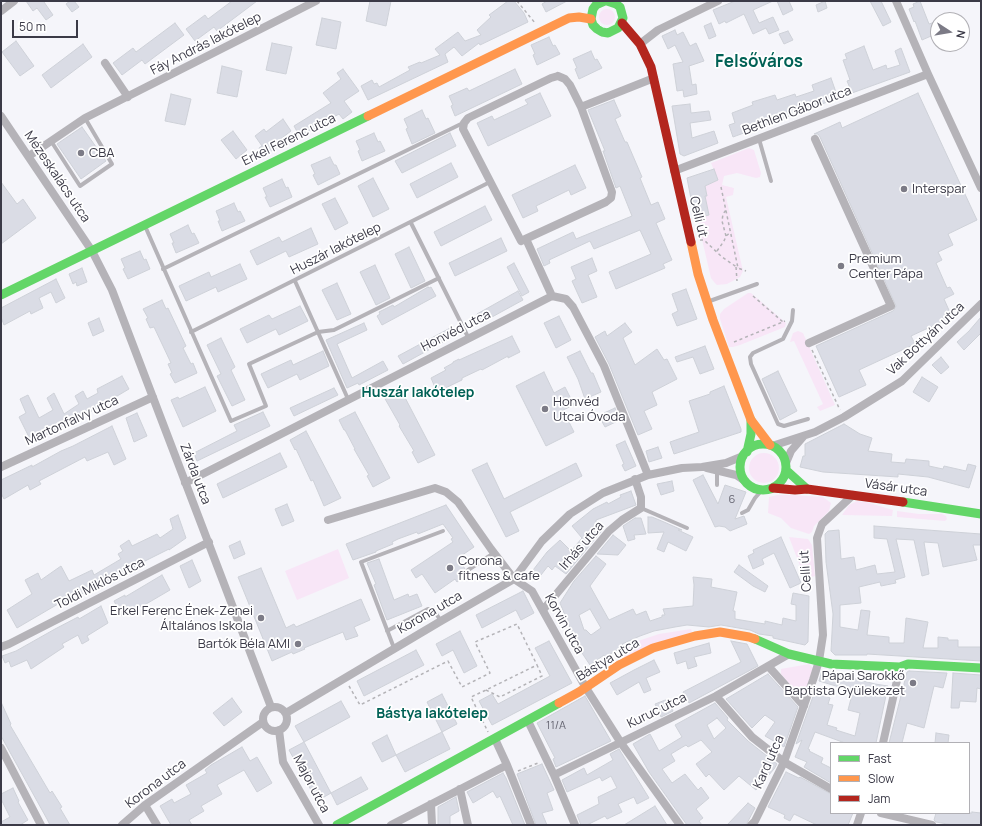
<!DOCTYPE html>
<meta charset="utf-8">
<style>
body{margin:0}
#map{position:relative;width:982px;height:826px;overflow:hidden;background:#f5f5fa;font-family:Manrope,sans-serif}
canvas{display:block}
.frame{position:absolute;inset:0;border:2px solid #3b3a47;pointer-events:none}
.legend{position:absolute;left:830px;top:742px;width:140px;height:72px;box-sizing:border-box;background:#fff;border:1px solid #b1b0b5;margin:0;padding:5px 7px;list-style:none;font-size:12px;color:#3b3a47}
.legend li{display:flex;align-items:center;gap:8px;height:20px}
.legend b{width:20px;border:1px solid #b1b0b5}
.north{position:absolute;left:930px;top:12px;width:40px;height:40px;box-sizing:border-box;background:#fff;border:1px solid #b1b0b5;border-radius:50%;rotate:102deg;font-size:11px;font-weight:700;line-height:16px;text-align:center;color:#3b3a47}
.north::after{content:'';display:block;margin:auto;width:14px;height:18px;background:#7c7b86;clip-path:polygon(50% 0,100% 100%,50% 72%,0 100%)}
.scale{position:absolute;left:12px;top:20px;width:66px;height:18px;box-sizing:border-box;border:2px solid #3b3a47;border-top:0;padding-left:5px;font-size:12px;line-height:14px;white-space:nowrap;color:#3b3a47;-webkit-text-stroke:3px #fff;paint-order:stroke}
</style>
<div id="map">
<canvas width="982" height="826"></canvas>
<div class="frame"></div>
<ul class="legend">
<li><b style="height:5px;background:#63d668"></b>Fast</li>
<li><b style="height:5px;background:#ff974d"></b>Slow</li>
<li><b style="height:5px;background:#b3261e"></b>Jam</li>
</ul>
<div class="north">N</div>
<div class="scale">50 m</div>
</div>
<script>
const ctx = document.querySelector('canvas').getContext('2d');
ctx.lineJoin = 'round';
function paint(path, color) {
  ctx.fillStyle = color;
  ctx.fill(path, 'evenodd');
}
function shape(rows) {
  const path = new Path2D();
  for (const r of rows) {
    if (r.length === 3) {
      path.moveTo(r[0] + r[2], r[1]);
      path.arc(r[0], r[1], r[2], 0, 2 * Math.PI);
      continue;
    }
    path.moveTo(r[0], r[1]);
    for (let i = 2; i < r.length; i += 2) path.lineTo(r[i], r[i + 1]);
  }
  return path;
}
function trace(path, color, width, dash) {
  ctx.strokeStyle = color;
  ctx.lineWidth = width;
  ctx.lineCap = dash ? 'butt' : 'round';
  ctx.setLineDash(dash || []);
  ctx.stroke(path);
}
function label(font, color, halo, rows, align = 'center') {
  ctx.font = font + ' Manrope,sans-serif';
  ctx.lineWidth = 3.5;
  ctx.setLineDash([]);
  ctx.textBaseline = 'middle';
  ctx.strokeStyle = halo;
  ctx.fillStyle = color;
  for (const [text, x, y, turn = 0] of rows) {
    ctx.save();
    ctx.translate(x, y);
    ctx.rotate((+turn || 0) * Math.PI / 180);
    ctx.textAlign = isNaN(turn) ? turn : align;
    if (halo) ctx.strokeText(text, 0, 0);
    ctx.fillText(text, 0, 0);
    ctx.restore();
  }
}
const green = shape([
 [607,17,8],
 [749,148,754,150,761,173,760,177,756,178,737,173,724,176,722,185,734,188,733,195,726,197,743,271,740,277,727,284,717,285,714,282,711,278,697,218,709,215,705,196,707,196,705,186,718,180,711,163],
 [748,293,751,293,786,323,785,327,740,345,733,347,729,347,720,319,720,314,724,309],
 [798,331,803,333,835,405,820,411,817,407,823,404,794,341,790,342,793,333],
 [764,468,15],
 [778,495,790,495,823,497,831,503,829,511,814,526,812,532,809,534,791,528,781,518,768,513,769,497],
 [857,501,866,502,893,510,892,516,842,515,849,505],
 [897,511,919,514,942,514,946,516,947,519,945,521,897,517],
 [789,537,808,539,812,545,815,576,805,579],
 [338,549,349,578,297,600,285,571],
 [691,629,692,632,620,659,619,653,638,641,659,634],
 [809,664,813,668,804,696,801,697,781,674,781,669]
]);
const building = shape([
 [26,1,46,1,44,2,53,15,46,20,37,8,33,11,26,1],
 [70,1,74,1,79,7,72,12,66,4,70,1],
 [232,1,257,1,217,31,214,27,195,41,186,29,205,15,208,19,232,1],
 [370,1,391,1,386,26,366,21,370,1],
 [508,1,514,1,524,13,528,22,480,45,479,43,462,56,454,47,445,54,448,62,368,100,361,86,372,80,374,84,377,83,379,87,410,70,408,67,420,62,421,63,440,55,435,49,458,32,465,41,481,35,477,30,491,17,489,15,508,1],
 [547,1,567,1,546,12,542,4,547,1],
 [735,1,773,1,753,10,759,23,773,17,779,30,769,34,766,28,753,34,744,14,726,23,725,21,719,24,713,10,735,1],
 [777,1,789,1,793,10,783,15,777,1],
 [825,1,827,8,818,12,816,5,825,1],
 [870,1,881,1,891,22,883,26,870,1],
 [920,1,929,24,935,22,938,29,938,33,922,40,915,21,914,22,909,9,914,7,913,4,920,1],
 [322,18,341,22,336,49,316,45,322,18],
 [175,23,184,35,145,64,142,60,122,75,113,63,133,48,136,52,175,23],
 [711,23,716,36,709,39,704,26,711,23],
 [675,30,677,35,683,32,690,46,696,43,704,61,689,66,692,85,696,84,697,94,684,97,683,90,677,91,673,64,683,62,675,45,668,49,662,36,675,30],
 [788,31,793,40,784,44,779,34,788,31],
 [549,37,553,46,555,45,560,54,537,65,533,55,535,54,531,45,549,37],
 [16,41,34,66,20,76,2,52,16,41],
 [272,43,292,47,286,74,266,70,272,43],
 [83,44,92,57,51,88,42,75,83,44],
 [864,46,873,70,886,65,887,69,900,65,895,51,901,48,910,72,852,93,847,81,850,80,843,60,847,59,845,54,864,46],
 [591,51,595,60,597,59,602,68,579,79,575,69,577,68,573,59,591,51],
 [222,66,242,71,237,97,217,93,222,66],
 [343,69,359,91,344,101,352,112,343,119,339,114,300,137,294,126,331,103,323,93,341,79,337,73,343,69],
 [515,69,522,84,455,116,451,106,453,105,449,96,467,88,469,91,515,69],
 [831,78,838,98,733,137,729,125,735,123,732,113,753,105,752,102,775,95,777,100,795,94,796,97,814,91,812,85,831,78],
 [540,93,551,116,488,146,477,123,492,116,494,120,528,104,525,100,540,93],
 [918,93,977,220,948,234,953,245,938,252,942,260,936,263,947,288,950,287,954,294,944,299,952,317,911,336,915,344,859,370,866,385,839,397,816,346,893,311,896,306,820,137,818,134,814,134,840,122,842,128,918,93],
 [171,94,191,99,185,125,165,121,171,94],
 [614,100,621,116,615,119,625,142,627,142,642,177,640,178,651,205,658,202,665,219,656,223,672,260,663,264,665,268,616,289,609,272,651,254,640,230,594,249,590,241,549,260,550,263,544,266,537,249,573,232,576,239,632,216,620,186,616,188,603,151,605,151,588,110,614,100],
 [690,104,691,113,709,111,711,120,690,123,692,138,714,131,718,143,684,156,680,154,672,106,690,104],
 [422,110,426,119,428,118,435,133,412,144,406,129,408,128,404,119,422,110],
 [283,119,291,131,274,144,276,148,263,156,259,148,262,146,255,136,264,129,266,132,283,119],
 [82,127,106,161,81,179,57,144,82,127],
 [233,131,247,150,236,159,221,140,233,131],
 [374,133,378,142,380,141,385,151,362,161,358,151,360,150,356,141,374,133],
 [450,133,456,146,402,173,395,161,450,133],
 [330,157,334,165,336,165,340,174,318,185,313,175,315,174,311,165,330,157],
 [451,163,458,177,417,198,410,184,451,163],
 [575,165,586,188,571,195,569,190,536,206,538,211,523,218,512,195,575,165],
 [714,169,718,180,705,186,707,196,705,196,709,215,697,218,693,199,691,199,687,178,714,169],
 [373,178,389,209,373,217,358,186,373,178],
 [282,179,286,188,288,187,292,197,270,207,265,197,267,197,263,188,282,179],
 [1,182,17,204,23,199,36,218,1,244,1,182],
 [335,198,348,223,335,230,322,204,335,198],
 [234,203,238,212,240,211,245,221,222,231,218,221,220,221,216,211,234,203],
 [485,206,492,220,441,246,434,232,485,206],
 [188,225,192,234,194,233,199,243,176,253,172,243,174,243,170,234,188,225],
 [311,228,318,244,289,257,286,251,257,265,250,251,279,237,282,242,311,228],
 [501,238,507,251,455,276,449,263,501,238],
 [409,247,425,281,411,288,395,254,409,247],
 [140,251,144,260,146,259,150,269,128,279,123,269,125,268,121,259,140,251],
 [592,258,597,271,588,275,597,297,582,303,572,281,576,279,571,267,592,258],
 [514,263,529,292,522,296,507,267,514,263],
 [240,264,247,279,218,292,216,287,186,301,179,286,209,272,211,277,240,264],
 [375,265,390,298,376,305,360,272,375,265],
 [82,268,87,282,77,286,76,282,73,284,69,274,82,268],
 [56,279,65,298,56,303,51,292,39,298,43,308,31,314,30,311,4,325,1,317,1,308,56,279],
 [337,283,351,314,337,320,322,290,337,283],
 [428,287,429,288,431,287,436,296,382,325,377,316,380,314,379,312,393,305,394,307,428,287],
 [686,289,697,319,677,326,672,314,678,311,672,294,686,289],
 [518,291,523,300,481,323,477,314,518,291],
 [162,300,166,309,168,308,186,346,183,348,191,364,193,363,197,373,175,383,170,374,172,373,168,364,171,363,154,327,150,328,146,319,148,318,143,309,162,300],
 [300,306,308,321,279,335,276,329,247,343,240,329,269,315,272,319,300,306],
 [559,316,571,340,556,348,544,323,559,316],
 [981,317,981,333,964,350,957,342,969,331,981,317],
 [99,318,104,331,93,336,88,323,99,318],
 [364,323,367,330,337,344,352,378,383,361,388,370,359,385,358,383,347,388,326,340,364,323],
 [625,323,632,332,623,338,635,365,657,349,664,360,667,359,677,379,652,392,657,405,644,411,652,429,638,435,609,364,595,337,605,331,607,336,625,323],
 [452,327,456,335,403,364,398,356,452,327],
 [512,336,520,352,508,358,508,356,482,370,481,369,462,378,462,380,437,392,431,378,446,370,444,368,453,363,453,362,459,359,459,360,512,336],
 [221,338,235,367,231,370,245,400,232,406,217,376,221,374,207,345,221,338],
 [705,346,714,369,700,374,693,357,677,362,675,357,705,346],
 [323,351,329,366,300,380,297,374,268,388,261,374,291,360,293,365,323,351],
 [580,351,591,373,593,373,601,392,585,399,578,379,567,357,580,351],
 [941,357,949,367,941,374,932,365,941,357],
 [778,371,797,411,780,420,762,379,778,371],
 [544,372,554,393,565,387,574,405,563,410,574,432,546,446,516,386,544,372],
 [122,376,129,389,78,419,57,429,32,443,19,417,26,413,20,399,28,395,39,418,53,410,47,398,54,393,64,414,79,404,75,396,83,391,87,399,98,393,97,389,122,376],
 [922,377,938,387,929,402,913,392,922,377],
 [724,386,741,429,741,432,674,454,670,442,699,432,689,401,710,394,710,392,724,386],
 [205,387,216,411,183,427,171,400,178,397,179,399,205,387],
 [334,388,338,395,294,416,290,408,334,388],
 [400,388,435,455,418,463,412,452,414,451,399,426,400,425,384,397,400,388],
 [615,408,620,420,605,427,600,418,605,415,604,413,615,408],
 [263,412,270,426,197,461,194,453,237,431,234,425,263,412],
 [355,412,390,478,373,487,367,476,369,475,354,449,355,449,345,430,344,430,339,420,355,412],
 [137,413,147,436,134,442,126,418,137,413],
 [844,424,860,434,872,438,868,451,892,454,891,462,905,463,906,459,929,461,929,466,943,469,944,466,966,471,968,464,976,466,969,488,928,477,898,474,898,477,823,472,800,467,803,456,805,456,805,444,844,424],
 [112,426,126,459,114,465,108,452,87,461,85,457,39,481,41,484,30,490,28,485,4,499,1,493,1,480,32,465,32,467,61,451,73,446,112,426],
 [306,431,341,498,324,506,313,480,311,481,296,449,295,450,290,440,306,431],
 [625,441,636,466,625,471,622,465,624,464,616,445,625,441],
 [658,447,662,458,649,462,646,451,658,447],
 [280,453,287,467,223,498,217,484,280,453],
 [487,463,504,499,576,463,582,476,510,512,519,531,506,537,472,470,487,463],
 [703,475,718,504,725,485,746,492,735,519,744,516,747,524,730,531,725,527,719,526,715,527,693,480,703,475],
 [672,481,674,491,661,495,657,484,672,481],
 [631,491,636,505,596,520,596,522,604,528,566,574,555,566,552,570,548,566,537,580,530,574,547,552,560,540,571,551,582,538,572,526,593,509,607,502,608,504,621,497,620,495,631,491],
 [287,504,294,521,282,526,275,509,287,504],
 [446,505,474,547,458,558,465,569,465,572,468,574,457,582,455,579,435,593,422,574,416,578,411,570,453,542,451,539,453,538,443,524,418,534,417,532,398,539,392,542,393,544,376,551,376,552,353,560,346,544,446,505],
 [178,515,186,538,169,550,169,549,145,561,107,583,106,582,80,595,78,593,59,606,58,604,17,628,7,610,32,594,25,580,38,573,41,580,61,566,69,581,92,570,94,575,121,559,118,554,123,551,120,546,129,540,132,546,157,534,160,538,173,529,170,519,178,515],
 [648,517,652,517,664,522,682,530,678,530,693,537,686,551,668,542,664,552,657,549,664,532,648,533,648,517],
 [635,518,641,518,646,534,634,535,635,539,628,541,623,526,635,518],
 [874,526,981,534,981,545,973,545,977,560,943,567,938,543,924,542,929,574,922,576,914,540,896,539,905,577,895,580,896,583,881,586,880,582,859,587,861,603,840,605,840,627,858,630,861,610,870,611,867,635,889,637,889,643,904,643,906,618,928,622,923,648,938,648,938,637,948,638,948,640,958,640,958,647,981,647,981,661,867,654,867,655,835,655,831,651,833,614,826,562,825,534,828,531,839,530,841,559,854,557,856,570,875,565,877,574,895,572,887,539,874,538,874,526],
 [613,535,626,545,618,555,597,554,613,535],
 [781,537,801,583,790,588,774,553,762,559,764,564,753,569,748,556,754,553,753,550,781,537],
 [240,541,245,554,234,559,229,546,240,541],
 [596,556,606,564,590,586,609,620,633,609,636,615,646,611,650,621,662,617,662,615,665,615,663,609,693,606,694,585,693,577,712,579,711,587,737,592,733,611,735,611,735,619,765,624,765,621,782,625,783,618,796,621,796,605,791,604,793,593,809,596,808,642,805,645,773,638,773,636,759,634,750,630,721,625,709,627,687,625,675,627,654,631,640,636,622,644,624,646,605,657,604,655,590,665,576,644,578,643,571,630,560,603,574,581,596,556],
 [590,609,601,628,591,635,586,630,584,630,579,615,590,609],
 [379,559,394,600,408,594,409,597,417,594,422,606,387,620,374,585,376,584,367,563,379,559],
 [192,560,201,581,189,588,180,566,192,560],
 [739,565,768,586,765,592,753,586,734,572,739,565],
 [261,568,286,628,294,624,296,627,361,599,370,620,354,627,358,636,346,640,343,632,304,648,305,649,293,654,292,652,272,661,238,577,261,568],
 [162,575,170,590,141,607,140,605,122,616,114,601,125,595,125,597,162,575],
 [523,591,534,613,521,620,516,610,482,628,476,615,523,591],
 [101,606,108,623,87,636,89,640,82,644,78,635,62,644,64,647,31,669,27,660,11,667,9,661,5,663,2,656,16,651,55,629,78,617,79,619,101,606],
 [460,631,477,666,464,673,453,650,442,656,436,644,460,631],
 [549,641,572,683,492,725,479,701,492,694,498,704,550,676,535,648,549,641],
 [731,641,747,644,758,666,689,703,683,692,741,662,731,641],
 [709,643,711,653,694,657,697,666,688,669,686,661,677,664,674,653,709,643],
 [416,650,424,665,364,696,357,681,416,650],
 [654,660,660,672,646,678,651,690,644,693,639,682,617,695,610,683,634,670,654,660],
 [822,670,875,684,888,686,876,743,845,743,815,732,808,749,810,750,809,751,823,758,821,763,831,768,831,783,804,767,807,762,795,757,802,740,796,744,815,691,830,698,828,704,833,705,827,725,837,728,836,730,855,736,860,713,848,710,853,691,819,681,822,670],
 [909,671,947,673,943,688,934,686,924,728,907,723,902,743,889,743,907,672,909,671],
 [953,673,981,675,981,689,977,688,976,702,960,701,959,708,951,708,953,673],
 [768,674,798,707,784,747,765,736,775,722,765,715,752,728,726,699,768,674],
 [442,694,457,724,442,732,427,702,442,694],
 [585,696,611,741,556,767,553,759,555,758,537,723,585,696],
 [232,698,242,712,224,726,213,713,232,698],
 [668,699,673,711,661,717,655,704,668,699],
 [341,701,350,717,304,742,295,726,341,701],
 [1,702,11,724,10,725,50,793,52,791,62,807,60,808,70,825,50,825,47,819,1,736,1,702],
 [715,703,728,718,727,720,748,741,777,764,774,769,756,790,739,776,724,790,709,774,706,777,696,764,712,752,701,740,688,747,686,745,671,754,675,761,662,769,672,783,685,774,698,790,701,787,709,798,696,809,703,818,699,821,702,825,687,825,649,772,633,744,650,734,659,751,682,737,675,725,715,703],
 [717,718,726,728,714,739,707,725,717,718],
 [442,732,450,749,405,772,396,755,442,732],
 [936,733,949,735,948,743,935,743,936,733],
 [387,735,396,755,382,762,372,743,387,735],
 [304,742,331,793,317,801,289,750,304,742],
 [242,747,250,761,257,757,272,783,257,792,244,770,217,785,222,794,201,806,204,811,189,820,192,825,171,825,160,806,172,799,174,803,191,794,186,785,207,773,205,770,211,765,242,747],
 [619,749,649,798,637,804,634,797,618,804,622,812,607,819,605,816,587,825,581,825,577,815,599,804,598,797,617,788,611,776,602,781,600,777,567,792,562,780,584,768,587,775,613,760,610,754,619,749],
 [542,764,554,790,547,793,553,810,542,813,547,825,536,825,517,774,542,764],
 [786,772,799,778,800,777,831,794,831,813,853,813,848,825,817,825,794,814,790,821,784,818,785,815,768,807,786,772],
 [503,773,506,778,525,825,513,825,500,796,497,798,493,791,473,803,467,792,503,773],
 [361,777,368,789,337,805,331,793,361,777],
 [13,788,19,801,18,802,28,820,20,825,1,825,1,822,10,817,1,799,1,794,13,788],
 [456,797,459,811,450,816,450,825,438,825,438,807,456,797],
 [748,803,755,808,746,825,727,825,748,803],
 [655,806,667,825,624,825,655,806],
 [972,812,981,813,981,825,953,825,936,822,934,820,936,813,972,813,972,812]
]);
const path = shape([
 [517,1,535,23],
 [721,187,738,268,746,271],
 [726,236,722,221,723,214,726,210],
 [700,240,704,240,722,257,738,268],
 [717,251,724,241,726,236,731,232],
 [736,267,737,281],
 [753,296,783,322],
 [734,342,785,321],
 [812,350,840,410],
 [349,686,360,705,448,661,462,687,490,673,475,642,517,624,537,665],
 [486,690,500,697,542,676,537,665,486,690,471,697,488,732],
 [518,771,538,763]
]);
const lane = shape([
 [759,139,771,181],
 [51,141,80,186,112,164,85,118],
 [411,223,469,339],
 [145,226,231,421,266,406,249,364,318,332,334,330,439,278],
 [163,269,463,123],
 [295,281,348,399],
 [707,302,757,284],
 [793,310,792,321,783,339,753,353,750,357,751,364,778,424,784,426,808,419],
 [191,332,490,182],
 [717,471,717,485],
 [641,508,687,528],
 [742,513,748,510,755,498,762,490],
 [468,570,494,553],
 [387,631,428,609,433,609,441,621],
 [394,648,361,562,443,531]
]);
const street = shape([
 [896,1,928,74,981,188],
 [1,11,14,1],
 [640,44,658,30,718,1],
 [105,63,128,97],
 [558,76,565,79,570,85,581,107,612,192,611,198,606,202,521,241,463,129,464,123,468,118,551,78,558,76],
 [581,107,654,78],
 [1,116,92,251,112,290,271,707],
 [29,156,85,118,316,1],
 [674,171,928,74],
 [526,239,552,296],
 [809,343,891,306,815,139],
 [772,446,815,432,844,417,902,381,981,304],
 [786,463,791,451,803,437],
 [1,467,153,397],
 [707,468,736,475,745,481],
 [185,483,552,296,566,299,573,307,604,366,648,475],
 [328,520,435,488,446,492,458,502,491,549,514,579,532,591,586,688,621,743,680,825],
 [543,610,609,531,622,520,641,508,641,497,635,479],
 [1,647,9,644,209,542],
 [769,667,804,706],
 [716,696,752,737,784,762,831,789],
 [275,719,12],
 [286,713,441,621,514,579,542,541,570,514,603,493,648,475,682,468,702,467,726,463,743,456],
 [528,721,554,775,575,825],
 [279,730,283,762,319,825],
 [883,743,900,667],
 [1,748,41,825],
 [507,765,531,825],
 [554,775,716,696,789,654],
 [460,789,468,825],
 [431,804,432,825],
 [145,805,157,825],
 [881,813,932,825],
 [122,825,145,805,263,722],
 [391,825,507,765,495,739],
 [751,825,755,821,784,762,813,680,819,661,823,635,817,538,822,524,853,495],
 [857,825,861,813]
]);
const fast = shape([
 [605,1,596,5,593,9,591,19,593,25,597,29,602,32,608,33,618,28,623,18,620,7,616,4,607,1],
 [1,295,368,116],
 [763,467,23],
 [747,452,751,434,751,420],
 [786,470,807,489],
 [903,502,981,514],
 [755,639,789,654,831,664,900,667,908,664,981,668],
 [337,825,559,703]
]);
const slow = shape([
 [368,116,569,18,579,17,591,19],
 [691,242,698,274,713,320,751,420,770,445],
 [559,703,579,692,619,665,653,648,695,636,720,632,749,637,755,639]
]);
const jam = shape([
 [622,23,640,44,651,67,691,242],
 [773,488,795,490,807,489,903,502]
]);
const markers = [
 [81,153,4,"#7c7b86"],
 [904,189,4,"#7c7b86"],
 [841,266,4,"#7c7b86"],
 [545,409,4,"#7c7b86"],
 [450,568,4,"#7c7b86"],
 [261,618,4,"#7c7b86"],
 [298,644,4,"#7c7b86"],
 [913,683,4,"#7c7b86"]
];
const numberNames = [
 ["6",732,500],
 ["11/A",556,726]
];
const streetNames = [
 ["Fáy András lakótelep",206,44,-27],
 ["Bethlen Gábor utca",797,111,-21],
 ["Erkel Ferenc utca",289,140,-26],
 ["Mézeskalács utca",57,177,56],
 ["Celli út",698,217,77],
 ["Huszár lakótelep",336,249,-27],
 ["Honvéd utca",456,331,-27],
 ["Vak Bottyán utca",926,339,-43],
 ["Martonfalvy utca",72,421,-25],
 ["Zárda utca",195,474,69],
 ["Vásár utca",896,488,8],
 ["Irhás utca",582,546,-49],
 ["Celli út",806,571,-94],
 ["Toldi Miklós utca",100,584,-27],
 ["Korona utca",430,613,-30],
 ["Korvin utca",564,624,61],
 ["Bástya utca",608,660,-31],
 ["Kuruc utca",657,711,-26],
 ["Kard utca",769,762,-66],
 ["Korona utca",156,784,-37],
 ["Major utca",311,784,62]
];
const poiNames = [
 ["CBA",89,153],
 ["Interspar",912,189],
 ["Premium",849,259],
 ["Center Pápa",849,274],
 ["Honvéd",553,402],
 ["Utcai Óvoda",553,417],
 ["Corona",458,561],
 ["fitness & cafe",458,576],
 ["Erkel Ferenc Ének-Zenei",253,611,"right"],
 ["Általános Iskola",253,626,"right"],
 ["Bartók Béla AMI",290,644,"right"],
 ["Pápai Sarokkő",905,676,"right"],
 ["Baptista Gyülekezet",905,691,"right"]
];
const neighbourhoodNames = [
 ["Huszár lakótelep",418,393],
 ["Bástya lakótelep",432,714]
];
const districtNames = [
 ["Felsőváros",759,62]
];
paint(green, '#f8e6f7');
paint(building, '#dadce5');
trace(building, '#ced1d8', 1);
trace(path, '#b4b3b7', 1.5, [3, 3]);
trace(lane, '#b5b3b8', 4);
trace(street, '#b5b3b8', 8);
trace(fast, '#63d668', 9);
trace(slow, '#ff974d', 9);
trace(jam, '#b3261e', 9);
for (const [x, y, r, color] of markers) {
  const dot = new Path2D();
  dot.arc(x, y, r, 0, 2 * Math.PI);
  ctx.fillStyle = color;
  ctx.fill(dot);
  trace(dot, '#fff', 1.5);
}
label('11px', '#646470', null, numberNames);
label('13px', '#3b3a47', '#fff', streetNames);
label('13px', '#3b3a47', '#fff', poiNames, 'left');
label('bold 14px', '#006155', '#fff', neighbourhoodNames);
label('bold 17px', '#006155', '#fff', districtNames);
</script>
